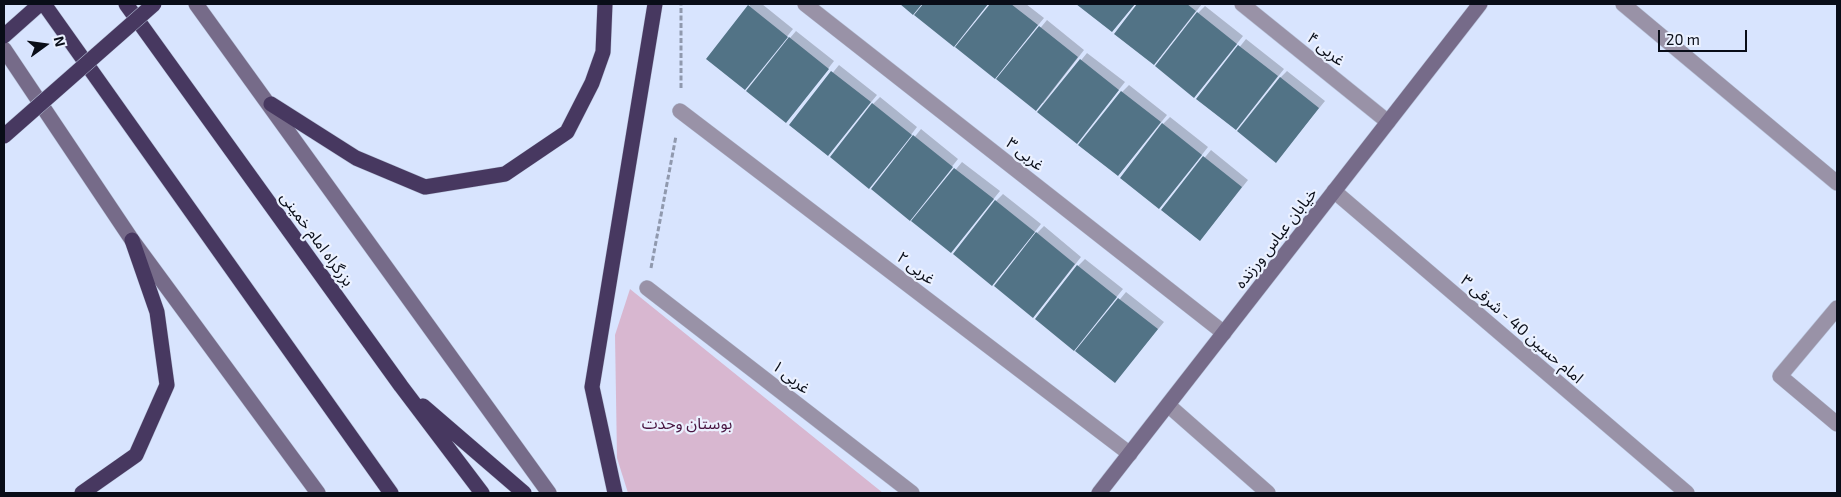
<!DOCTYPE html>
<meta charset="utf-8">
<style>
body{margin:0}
#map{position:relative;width:1841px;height:497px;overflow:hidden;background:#d8e4fe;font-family:"Exo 2",sans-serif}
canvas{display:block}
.frame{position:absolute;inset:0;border:5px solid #090d18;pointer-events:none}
.north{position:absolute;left:20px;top:20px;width:50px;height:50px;-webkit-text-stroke:4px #ebf1ff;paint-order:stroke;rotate:76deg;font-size:14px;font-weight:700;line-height:20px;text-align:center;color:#090d18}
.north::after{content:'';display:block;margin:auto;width:18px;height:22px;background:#090d18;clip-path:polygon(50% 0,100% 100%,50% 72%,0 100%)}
.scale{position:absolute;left:1658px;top:30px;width:89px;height:22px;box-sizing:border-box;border:2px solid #090d18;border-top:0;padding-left:6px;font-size:15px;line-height:18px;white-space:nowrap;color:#090d18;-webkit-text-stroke:4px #ebf1ff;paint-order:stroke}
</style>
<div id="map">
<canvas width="1841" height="497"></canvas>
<div class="frame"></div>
<div class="north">N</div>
<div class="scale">20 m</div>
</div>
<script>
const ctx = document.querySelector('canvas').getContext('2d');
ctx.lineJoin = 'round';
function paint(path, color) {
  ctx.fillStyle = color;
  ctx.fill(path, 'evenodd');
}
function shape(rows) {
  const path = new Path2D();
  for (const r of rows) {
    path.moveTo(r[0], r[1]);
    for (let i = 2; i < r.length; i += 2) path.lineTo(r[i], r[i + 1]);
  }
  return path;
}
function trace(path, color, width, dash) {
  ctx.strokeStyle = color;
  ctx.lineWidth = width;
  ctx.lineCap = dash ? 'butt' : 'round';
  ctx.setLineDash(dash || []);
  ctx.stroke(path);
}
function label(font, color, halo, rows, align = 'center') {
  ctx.font = font + ' "Exo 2","Noto Sans Arabic",sans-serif';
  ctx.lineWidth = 4.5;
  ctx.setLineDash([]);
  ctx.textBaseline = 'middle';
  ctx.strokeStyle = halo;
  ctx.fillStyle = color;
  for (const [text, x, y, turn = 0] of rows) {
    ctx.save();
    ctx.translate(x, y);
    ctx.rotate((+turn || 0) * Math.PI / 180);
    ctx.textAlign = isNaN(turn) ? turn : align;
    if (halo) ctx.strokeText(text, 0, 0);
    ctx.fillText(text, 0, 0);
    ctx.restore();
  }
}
const green = shape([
 [630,289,883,493,628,493,617,458,615,335]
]);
const shadow = shape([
 [751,4,762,4,793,29,745,89,707,59],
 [925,4,988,4,960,38,916,15],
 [991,4,1026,4,1044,18,1001,70,957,47],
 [1078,4,1135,4,1112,31],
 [1139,4,1202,4,1160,57,1115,34],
 [1205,6,1243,36,1201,89,1198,13],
 [1047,20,1084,50,1043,103,998,79],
 [796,31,834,61,793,114,790,38],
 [1246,39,1284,69,1242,122,1198,99],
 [1087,53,1125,82,1077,142,1039,112],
 [839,65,877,95,828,154,790,125],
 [1287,71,1325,101,1276,161,1280,78],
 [1129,85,1167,115,1124,168,1122,92],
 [880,97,917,127,876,180,873,104],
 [1170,117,1208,147,1166,200,1163,124],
 [921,129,958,159,910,219,873,189],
 [1211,150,1248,180,1200,240,1162,209],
 [962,162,1000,191,951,251,913,221],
 [1003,194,1041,224,999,277,996,201],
 [1044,226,1081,257,1040,309,1037,233],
 [1085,259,1123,289,1074,349,1078,266],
 [1126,292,1164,322,1115,381,1077,351]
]);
const building = shape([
 [900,4,922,4,913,15],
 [923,4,988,4,954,47,914,15],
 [990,4,1011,4,1038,25,995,79,955,47],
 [1076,4,1135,4,1112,32],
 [1137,4,1187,4,1196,11,1154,65,1114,34],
 [748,5,788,37,745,90,706,59],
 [1197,12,1237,44,1194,98,1155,66],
 [1039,26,1078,57,1036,111,996,79],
 [789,37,829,69,786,123,746,91],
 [1238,45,1278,76,1236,130,1196,99],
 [1080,59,1119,90,1077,144,1037,112],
 [831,71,871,102,828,156,789,125],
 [1280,77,1319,108,1276,163,1237,131],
 [1121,91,1161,122,1118,176,1078,145],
 [872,103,912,135,869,189,830,157],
 [1162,123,1202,155,1159,209,1120,178],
 [913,135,953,167,910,221,871,189],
 [1203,156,1242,187,1200,241,1161,210],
 [954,168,994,199,951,253,911,221],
 [995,200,1035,232,992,286,953,254],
 [1036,232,1075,264,1033,318,994,286],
 [1077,265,1117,297,1074,351,1035,319],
 [1118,298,1158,329,1115,383,1075,351]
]);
const path = shape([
 [681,88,681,4],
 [651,268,676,136]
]);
const street = shape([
 [805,4,1224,333],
 [1242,4,1388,122],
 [1623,4,1837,183],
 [680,111,1130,454],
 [1334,191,1687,493],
 [647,288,912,493],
 [1837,308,1780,376,1837,424],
 [1168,405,1268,493]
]);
const secondary = shape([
 [196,4,549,493],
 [4,49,132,240,318,493],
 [1099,493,1480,4]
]);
const highway = shape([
 [44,4,391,493],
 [126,4,401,386,482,493],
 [4,36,40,4],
 [271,104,356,158,425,187,505,174,567,132,592,83,603,52,605,4],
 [423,406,524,493],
 [82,493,136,455,167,385,157,312,132,240],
 [615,493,592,387,655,4]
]);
const highwayBridge = shape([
 [4,136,154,4]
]);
const streetNames = [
 ["غربی ۴",1326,49,39],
 ["غربی ۳",1025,154,38],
 ["خیابان عباس ورزنده",1276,238,-52],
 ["بزرگراه امام خمینی",317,239,54],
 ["غربی ۲",916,268,37],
 ["امام حسین 40 - شرقی ۳",1522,329,41],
 ["غربی ۱",791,377,38]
];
const parkNames = [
 ["بوستان وحدت",687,424]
];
paint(green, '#d8b7d0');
paint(shadow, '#0003');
paint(building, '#527386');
trace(street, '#b7c2d9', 16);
trace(secondary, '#b7c2d9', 16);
trace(highway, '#b7c2d9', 16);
trace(path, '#9099ae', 3, [5, 2.5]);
trace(street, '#9992a7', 15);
trace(secondary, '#766b89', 15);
trace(highway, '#473860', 15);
trace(highwayBridge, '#b7c2d9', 16, []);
trace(highwayBridge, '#473860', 15);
label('16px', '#090d18', '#ebf1ff', streetNames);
label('16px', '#481440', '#ebf1ff', parkNames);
</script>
